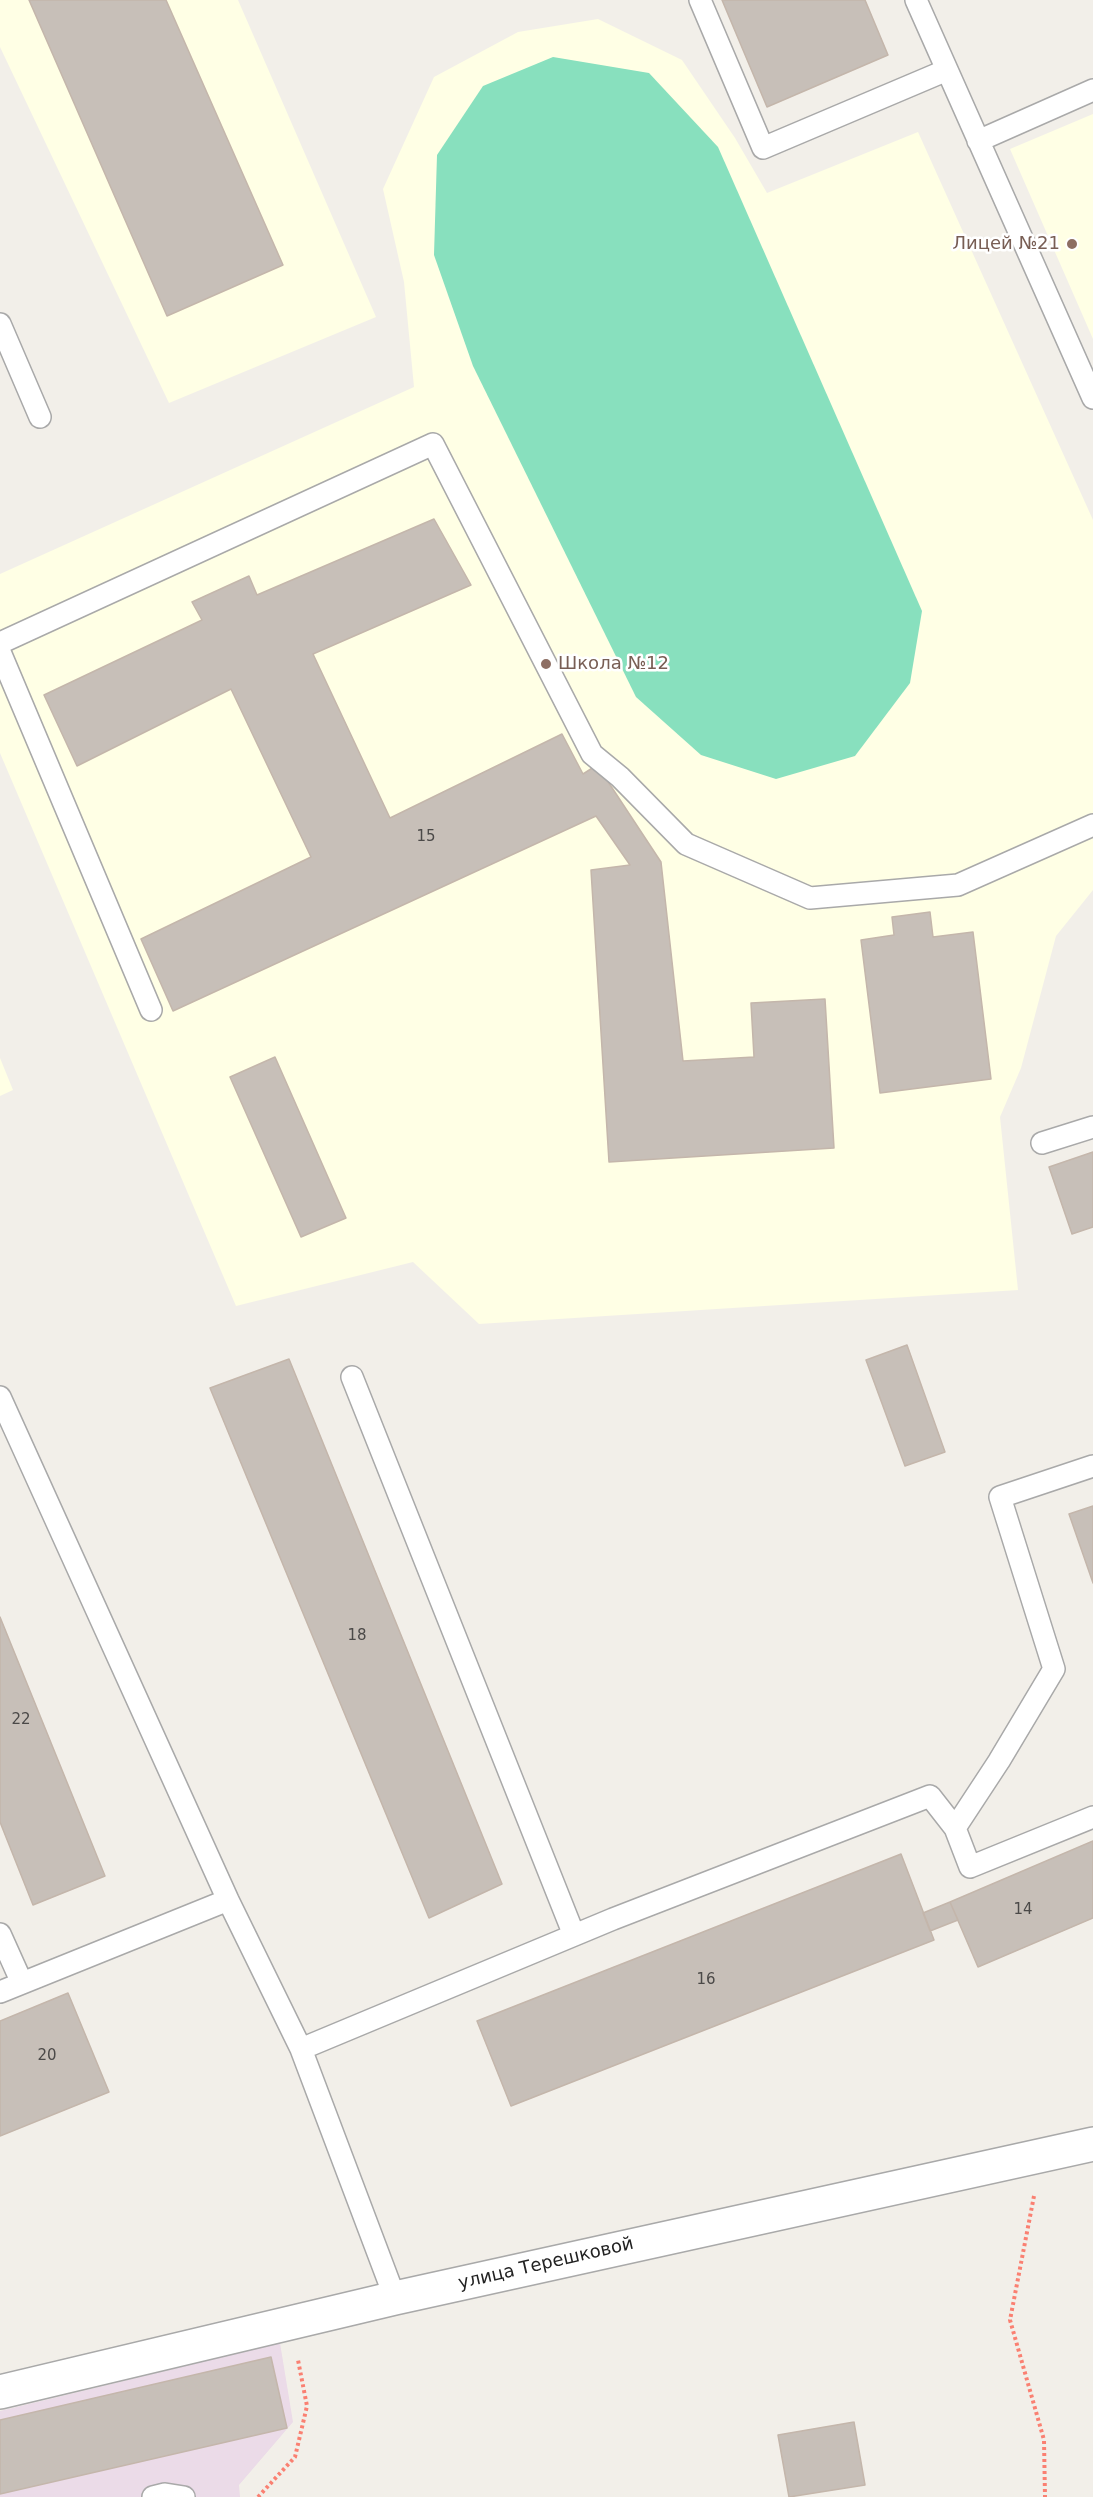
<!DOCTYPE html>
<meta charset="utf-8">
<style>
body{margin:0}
canvas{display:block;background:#f2efe9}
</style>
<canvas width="1093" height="2497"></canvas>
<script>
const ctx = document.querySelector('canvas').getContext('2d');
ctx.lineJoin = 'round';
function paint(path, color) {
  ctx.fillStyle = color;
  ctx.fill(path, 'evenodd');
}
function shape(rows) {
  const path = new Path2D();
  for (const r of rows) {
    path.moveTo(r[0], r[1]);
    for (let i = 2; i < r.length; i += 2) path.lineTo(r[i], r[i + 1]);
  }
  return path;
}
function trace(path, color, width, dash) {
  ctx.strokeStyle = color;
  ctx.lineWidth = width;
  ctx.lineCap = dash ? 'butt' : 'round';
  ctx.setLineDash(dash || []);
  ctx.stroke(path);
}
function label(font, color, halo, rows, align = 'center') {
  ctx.font = font + ' "DejaVu Sans",sans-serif';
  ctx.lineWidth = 5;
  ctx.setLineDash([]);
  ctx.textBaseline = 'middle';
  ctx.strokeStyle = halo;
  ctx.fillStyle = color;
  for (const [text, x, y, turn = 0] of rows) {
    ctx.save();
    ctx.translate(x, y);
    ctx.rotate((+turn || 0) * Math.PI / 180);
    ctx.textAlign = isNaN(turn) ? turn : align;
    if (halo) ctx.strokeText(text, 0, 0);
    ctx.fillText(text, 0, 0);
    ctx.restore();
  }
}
const industrial = shape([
 [280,2343,293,2422,239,2485,240,2497,0,2497,0,2411]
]);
const education = shape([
 [0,0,238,0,376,317,169,403,0,47],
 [598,19,682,60,735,138,767,193,918,132,1093,520,1093,890,1056,936,1021,1068,1000,1117,1018,1290,479,1324,413,1262,236,1306,0,753,0,574,414,387,404,282,383,189,434,77,518,32],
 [1093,114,1093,339,1010,149],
 [0,1058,13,1090,0,1096]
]);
const pitch = shape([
 [553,57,649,73,718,147,922,611,910,683,855,756,776,779,701,755,636,697,473,366,434,255,437,155,483,86]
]);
const building = shape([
 [29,0,166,0,283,265,167,316,29,0],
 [722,0,865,0,888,55,767,107,722,0],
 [434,519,471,585,313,654,390,818,562,734,583,774,597,765,661,862,683,1061,754,1057,751,1003,825,999,834,1148,609,1162,591,870,630,865,596,816,173,1011,141,939,311,857,231,689,77,766,44,695,202,620,192,602,249,576,257,595,434,519],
 [930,912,933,937,973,932,991,1079,880,1093,861,940,894,935,892,917,930,912],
 [275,1057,346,1218,301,1237,230,1077,275,1057],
 [1093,1152,1093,1227,1072,1234,1049,1167,1093,1152],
 [907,1345,945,1452,905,1466,866,1360,907,1345],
 [289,1359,502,1884,429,1918,210,1388,289,1359],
 [1093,1506,1093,1583,1069,1514,1093,1506],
 [0,1617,105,1876,33,1905,0,1822,0,1617],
 [1093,1841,1093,1918,978,1967,950,1902,1093,1841],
 [901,1854,934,1940,511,2106,477,2021,901,1854],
 [950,1902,958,1920,930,1931,923,1913,950,1902],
 [68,1993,109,2092,0,2136,0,2021,68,1993],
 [271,2357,287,2428,0,2494,0,2420,271,2357],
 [854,2422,865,2485,789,2497,778,2435,854,2422]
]);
const path = shape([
 [1034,2196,1010,2320,1044,2440,1045,2497],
 [258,2497,295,2457,307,2406,298,2360]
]);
const service = shape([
 [700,0,763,148,947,70],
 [916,0,1093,398],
 [978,141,1093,90],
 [0,324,40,417],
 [0,643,433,444,592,754,620,777,686,844,810,898,958,885,1093,825],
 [0,652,151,1010],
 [1042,1143,1093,1127],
 [352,1377,574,1935],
 [0,1397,228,1900,301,2049],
 [955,1828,999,1761,1054,1669,1000,1497,1093,1466],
 [0,1934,22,1983],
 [0,1992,228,1900],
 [395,2298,301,2049,613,1919,930,1796,955,1828,970,1867,1093,1817],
 [153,2497,165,2494,184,2497]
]);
const minor = shape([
 [0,2392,395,2298,1093,2144]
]);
const markers = [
 [1072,244,6,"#8d6e63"],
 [546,664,6,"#8d6e63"]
];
const numberNames = [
 ["15",426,837],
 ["18",357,1636],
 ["22",21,1720],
 ["14",1023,1910],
 ["16",706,1980],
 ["20",47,2056]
];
const educationNames = [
 ["Лицей №21",1060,244],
 ["Школа №12",558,664,"left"]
];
const streetNames = [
 ["улица Терешковой",546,2264,-13]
];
paint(industrial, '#ebdbe8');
paint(education, '#ffffe5');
paint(pitch, '#88e0be');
paint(building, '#c7bfb8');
trace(building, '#c4b6ab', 1.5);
trace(service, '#a9a9a9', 24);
trace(minor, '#a9a9a9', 36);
trace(path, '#fa8072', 4, [3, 3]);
trace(service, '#fff', 21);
trace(minor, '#fff', 33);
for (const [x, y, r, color] of markers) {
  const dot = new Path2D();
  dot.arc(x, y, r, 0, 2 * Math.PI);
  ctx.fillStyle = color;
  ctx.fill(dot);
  trace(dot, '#fff', 2);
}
label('15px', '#4b4948', null, numberNames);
label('18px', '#785e54', '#fff', educationNames, 'right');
label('18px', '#222', '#fff', streetNames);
</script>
